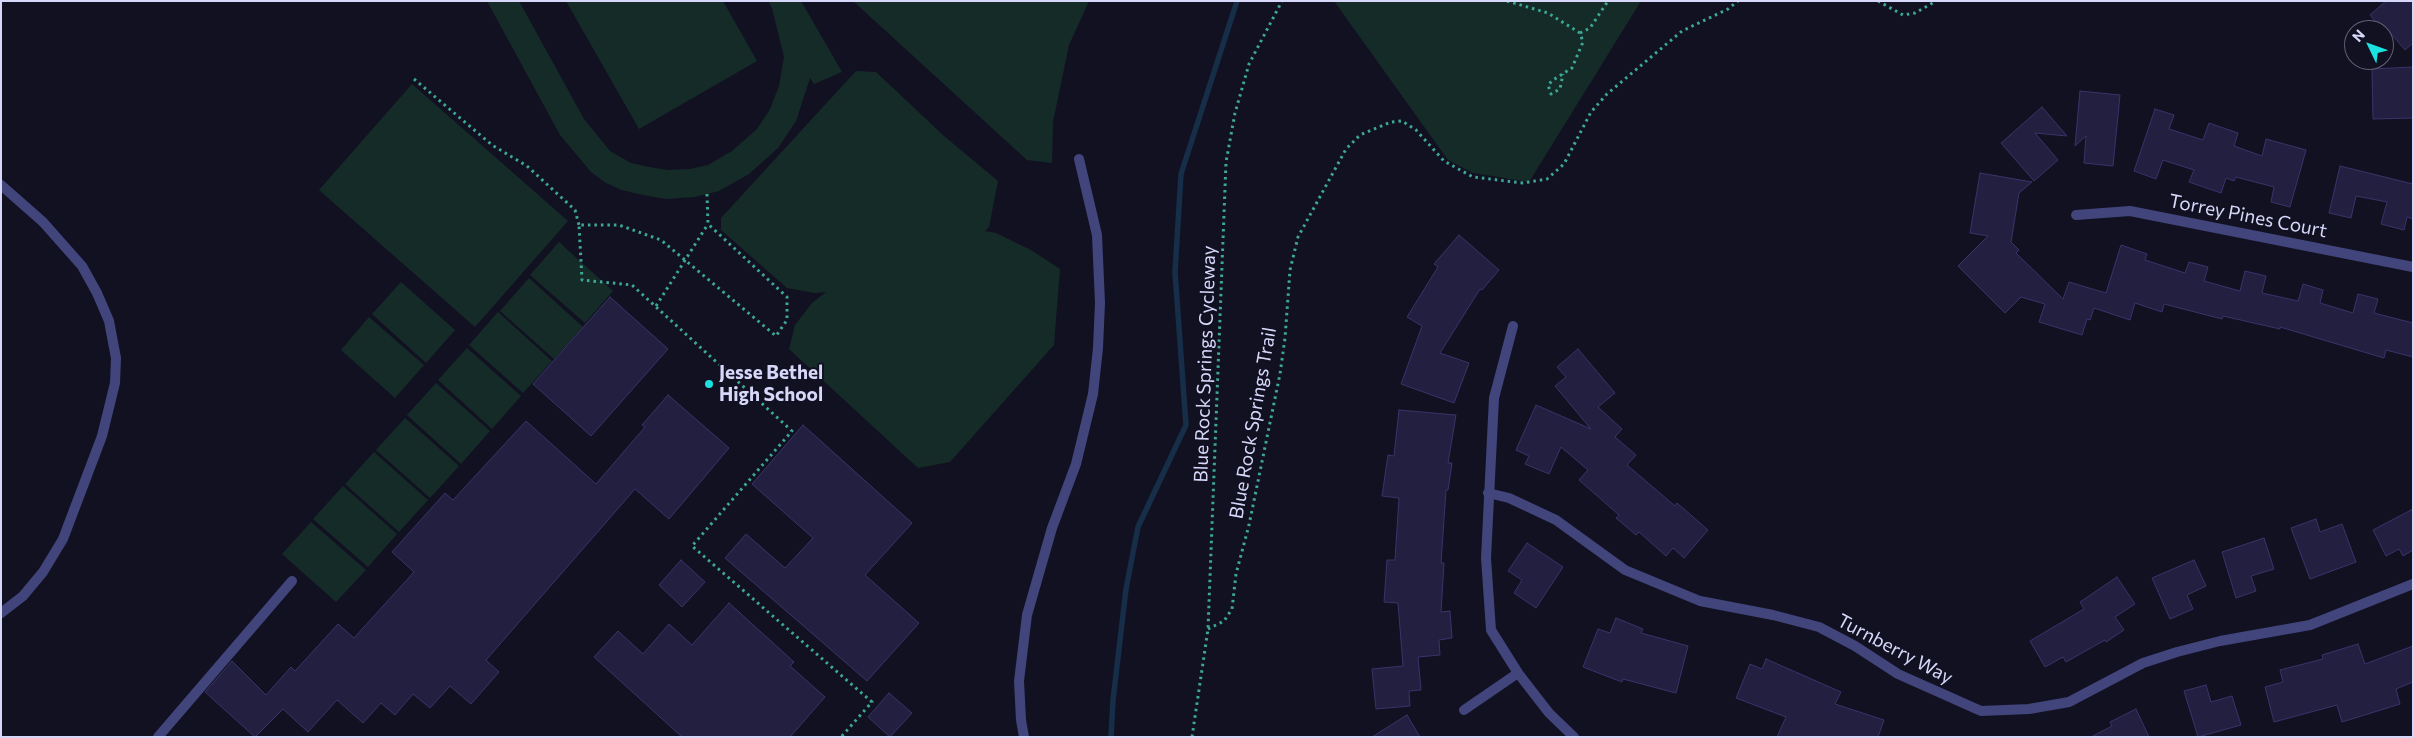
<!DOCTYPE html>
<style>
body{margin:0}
#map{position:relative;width:2414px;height:738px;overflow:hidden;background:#121122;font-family:Commissioner,sans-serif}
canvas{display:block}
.frame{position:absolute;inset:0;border:2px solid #d7d7fa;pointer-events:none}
.north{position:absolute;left:2344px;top:20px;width:50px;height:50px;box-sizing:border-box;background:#121122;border:1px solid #616078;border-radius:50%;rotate:312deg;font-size:14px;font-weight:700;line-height:20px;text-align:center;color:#d7d7fa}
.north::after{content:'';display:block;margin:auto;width:18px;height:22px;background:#1be2e1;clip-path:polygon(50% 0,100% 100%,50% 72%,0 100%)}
</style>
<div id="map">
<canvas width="2414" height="738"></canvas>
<div class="frame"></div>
<div class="north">N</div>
</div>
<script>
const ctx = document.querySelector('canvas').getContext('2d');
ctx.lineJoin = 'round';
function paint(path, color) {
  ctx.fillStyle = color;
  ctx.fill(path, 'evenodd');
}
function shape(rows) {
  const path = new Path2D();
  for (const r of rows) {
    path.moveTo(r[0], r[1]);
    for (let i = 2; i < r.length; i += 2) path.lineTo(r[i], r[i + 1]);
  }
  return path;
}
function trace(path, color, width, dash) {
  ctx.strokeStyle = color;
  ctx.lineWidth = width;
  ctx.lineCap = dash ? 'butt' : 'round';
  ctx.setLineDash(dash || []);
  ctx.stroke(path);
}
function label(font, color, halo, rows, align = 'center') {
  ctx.font = font + ' Commissioner,sans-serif';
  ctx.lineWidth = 4;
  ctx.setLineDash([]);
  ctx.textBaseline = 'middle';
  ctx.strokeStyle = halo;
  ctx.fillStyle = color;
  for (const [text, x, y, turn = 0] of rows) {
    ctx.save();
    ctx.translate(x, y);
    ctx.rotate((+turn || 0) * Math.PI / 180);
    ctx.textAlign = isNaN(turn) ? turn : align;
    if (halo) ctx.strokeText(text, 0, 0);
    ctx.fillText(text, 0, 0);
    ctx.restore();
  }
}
const green = shape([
 [487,1,519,1,584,119,610,151,631,163,649,167,668,170,690,169,708,165,732,151,757,129,770,109,779,86,784,57,772,8,768,1,801,1,842,72,814,84,810,78,796,121,778,148,749,174,719,191,695,197,666,199,643,195,622,190,606,183,591,172,576,154,560,135],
 [566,1,723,1,757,61,639,129],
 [853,1,1089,1,1069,45,1053,122,1052,163,1027,160],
 [1334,1,1641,1,1529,182,1473,173,1448,160],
 [856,71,876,72,944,136,998,181,989,227,985,231,996,233,1031,250,1060,269,1054,345,950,462,918,468,789,349,795,325,812,303,826,292,815,293,787,288,721,230,721,218],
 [412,84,568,221,475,327,319,190],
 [559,242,613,291,585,323,530,275],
 [529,278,583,327,554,359,500,311],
 [401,282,455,330,426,363,372,314],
 [498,312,552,361,523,393,469,345],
 [369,317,424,365,395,398,341,350],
 [467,348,521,396,492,429,438,380],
 [436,383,490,431,461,464,407,415],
 [405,418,459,466,430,498,376,450],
 [374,452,428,500,399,532,345,484],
 [343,486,397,534,368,567,313,519],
 [311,522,366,570,336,602,282,554]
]);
const stream = shape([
 [1111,737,1113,700,1126,589,1138,527,1186,425,1175,272,1181,174,1237,1]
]);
const building = shape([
 [2386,1,2413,1,2413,43,2405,50,2387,29,2384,32,2370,15,2386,1],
 [2413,67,2413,118,2373,119,2372,69,2413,67],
 [2080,91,2120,95,2113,166,2084,163,2086,136,2075,146,2080,91],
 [2042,107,2067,136,2035,133,2058,160,2034,181,2001,143,2042,107],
 [2155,109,2174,115,2169,129,2203,140,2209,123,2238,133,2234,146,2262,156,2266,139,2306,150,2290,207,2271,202,2274,187,2236,177,2234,181,2226,178,2221,193,2189,182,2194,170,2163,160,2156,179,2134,171,2155,109],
 [2340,166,2413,184,2413,219,2407,217,2404,230,2381,224,2387,202,2356,196,2351,218,2329,213,2340,166],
 [1980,173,2032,182,2019,193,2011,242,2019,250,2016,253,2063,299,2069,282,2106,293,2121,245,2147,254,2145,260,2185,273,2189,262,2208,267,2204,281,2240,291,2245,271,2266,276,2262,293,2298,301,2303,284,2323,290,2320,303,2353,313,2358,294,2378,299,2374,313,2413,323,2413,357,2386,350,2384,358,2280,327,2280,329,2223,316,2222,319,2164,304,2162,312,2135,303,2130,320,2094,308,2090,320,2087,319,2082,335,2039,322,2045,304,2021,297,2005,313,1958,266,1988,236,1970,233,1980,173],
 [1459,235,1499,270,1482,290,1480,289,1440,353,1469,363,1454,403,1401,384,1422,326,1407,317,1438,267,1434,264,1459,235],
 [610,297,668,349,591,436,533,384,610,297],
 [1578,349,1615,393,1598,407,1622,429,1615,437,1636,455,1627,465,1675,506,1677,503,1708,530,1684,558,1673,548,1666,556,1639,532,1636,535,1616,518,1619,515,1579,480,1588,470,1561,447,1549,474,1525,464,1529,456,1516,450,1536,405,1591,429,1555,386,1566,377,1557,367,1578,349],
 [668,395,729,448,669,519,635,489,486,660,499,672,471,704,450,686,430,708,413,694,395,715,381,703,363,723,337,700,308,732,283,709,255,737,205,692,232,661,266,695,291,667,295,671,338,624,354,638,414,572,392,552,445,493,453,500,526,421,596,484,645,427,642,425,668,395],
 [1399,410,1456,415,1448,463,1452,463,1448,490,1446,490,1441,563,1444,563,1441,612,1450,611,1452,638,1439,640,1440,655,1418,657,1421,690,1409,691,1410,706,1376,709,1372,669,1403,666,1398,603,1384,602,1387,560,1395,560,1399,498,1382,496,1388,455,1394,456,1399,410],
 [803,425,912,523,865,575,919,623,867,681,725,558,746,534,785,568,813,538,752,484,803,425],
 [2413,509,2413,550,2403,556,2399,549,2386,556,2373,530,2413,509],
 [2316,519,2320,532,2342,524,2356,562,2310,579,2291,528,2316,519],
 [2264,538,2274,569,2251,576,2256,591,2236,598,2222,552,2264,538],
 [1527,543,1563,567,1536,608,1514,593,1522,580,1508,571,1527,543],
 [681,560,705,582,682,607,659,585,681,560],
 [2194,560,2206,586,2187,595,2193,609,2170,619,2152,578,2194,560],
 [2117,577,2135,604,2115,617,2124,630,2106,642,2105,640,2066,662,2063,657,2045,667,2030,641,2084,609,2080,602,2117,577],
 [729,603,794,662,790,666,825,697,790,737,682,737,594,657,618,631,643,654,669,624,692,645,729,603],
 [1616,618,1643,629,1641,633,1688,646,1676,693,1623,679,1622,682,1583,667,1598,629,1610,633,1616,618],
 [2358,644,2365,664,2413,646,2413,682,2396,689,2400,704,2342,722,2337,705,2274,722,2265,687,2283,682,2280,670,2323,659,2322,655,2358,644],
 [1766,659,1841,692,1835,704,1884,720,1878,737,1777,737,1786,717,1736,698,1750,664,1762,669,1766,659],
 [2206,685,2211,702,2232,696,2241,725,2198,737,2184,691,2206,685],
 [889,693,912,713,890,737,868,717,889,693],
 [2136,709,2149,737,2091,737,2112,726,2110,722,2136,709],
 [1407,715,1420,737,1372,737,1407,715]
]);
const path = shape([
 [1507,1,1548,13,1580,33,1583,42,1572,68,1553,80,1548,85,1551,94,1560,89,1563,74],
 [1878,1,1903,15,1915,13,1936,1],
 [1580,33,1590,28,1608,1],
 [414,79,492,145,527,166,575,210,579,225],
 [707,194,708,224,787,297,787,320,776,336,661,240,619,225,579,225,582,280,632,285,792,431,692,546,872,702,841,737],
 [656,306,708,224],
 [1208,629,1224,621,1232,609,1236,574,1249,525,1280,374,1285,338,1290,270,1298,237,1346,149,1360,135,1391,122,1402,121,1416,130,1444,161,1473,177,1523,183,1547,179,1564,164,1591,112,1607,94,1682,31,1728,9,1738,1],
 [1192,737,1208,629,1226,162,1235,113,1249,64,1282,1]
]);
const lane = shape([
 [1,185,43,222,82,266,97,293,109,321,116,358,115,383,102,436,63,539,43,572,23,596,1,613],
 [158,737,292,581],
 [1024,737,1021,720,1019,681,1027,615,1052,528,1076,464,1093,394,1098,348,1100,303,1097,235,1079,159]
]);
const street = shape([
 [2076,215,2130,211,2413,267],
 [1513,326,1494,398,1486,558,1491,630,1518,673,1549,713,1574,737],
 [1488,493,1509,498,1556,520,1625,570,1700,601,1773,615,1819,627,1855,646,1898,674,1981,711,2029,709,2069,702,2143,663,2177,652,2220,641,2310,625,2413,584],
 [1464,710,1518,673]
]);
const markers = [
 [709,384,5,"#1be2e1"]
];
const streetNames = [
 ["Torrey Pines Court",2248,216,11],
 ["Blue Rock Springs Cycleway",1205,364,-88],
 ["Blue Rock Springs Trail",1253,423,-80],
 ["Turnberry Way",1895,649,28]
];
const poiNames = [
 ["Jesse Bethel",719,373],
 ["High School",719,395]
];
paint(green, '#152b28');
trace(stream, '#162e47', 5.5);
paint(building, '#221f41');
trace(building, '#39346a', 1);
trace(path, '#3da896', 3, [2.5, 4]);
trace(lane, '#41457c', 10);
trace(street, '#41457c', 10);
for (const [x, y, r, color] of markers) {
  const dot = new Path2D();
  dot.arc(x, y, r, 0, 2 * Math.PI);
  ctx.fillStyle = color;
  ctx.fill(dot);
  trace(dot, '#121122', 2);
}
label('19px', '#d7d7fa', '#121122', streetNames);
label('bold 19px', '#d7d7fa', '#121122', poiNames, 'left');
</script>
